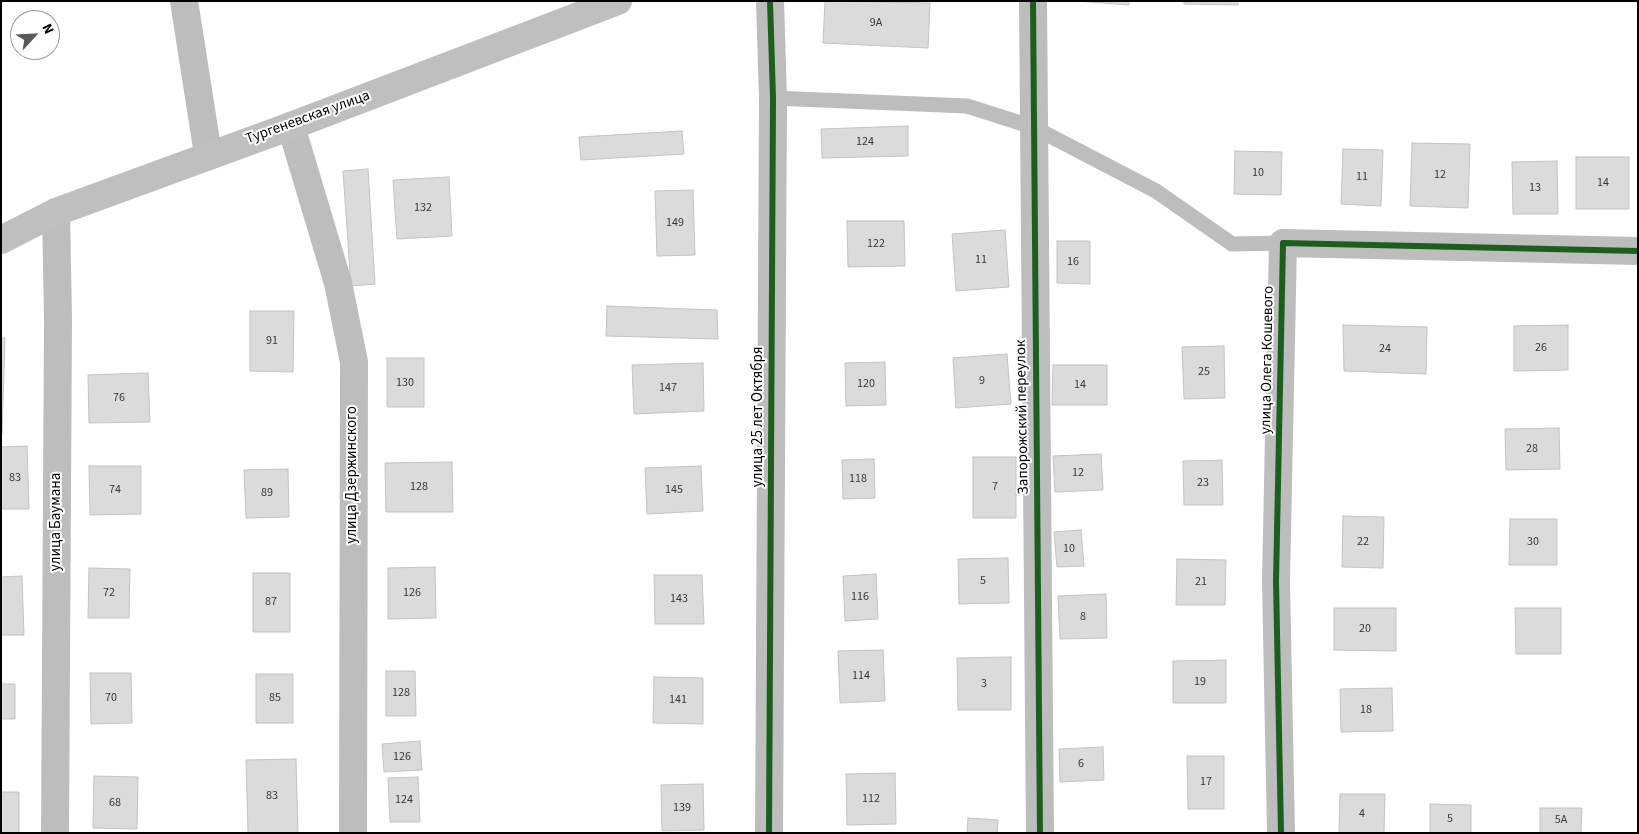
<!DOCTYPE html>
<meta charset="utf-8">
<style>
body{margin:0}
#map{position:relative;width:1639px;height:834px;overflow:hidden;background:#fff;font-family:"Source Sans 3",sans-serif}
canvas{display:block}
.frame{position:absolute;inset:0;border:2px solid #000;pointer-events:none}
.north{position:absolute;left:10px;top:10px;width:50px;height:50px;box-sizing:border-box;background:#fff;border:1px solid #999;border-radius:50%;rotate:65deg;font-size:14px;font-weight:700;line-height:20px;text-align:center;color:#000}
.north::after{content:'';display:block;margin:auto;width:18px;height:22px;background:#595959;clip-path:polygon(50% 0,100% 100%,50% 72%,0 100%)}
</style>
<div id="map">
<canvas width="1639" height="834"></canvas>
<div class="frame"></div>
<div class="north">N</div>
</div>
<script>
const ctx = document.querySelector('canvas').getContext('2d');
ctx.lineJoin = 'round';
function paint(path, color) {
  ctx.fillStyle = color;
  ctx.fill(path, 'evenodd');
}
function shape(rows) {
  const path = new Path2D();
  for (const r of rows) {
    path.moveTo(r[0], r[1]);
    for (let i = 2; i < r.length; i += 2) path.lineTo(r[i], r[i + 1]);
  }
  return path;
}
function trace(path, color, width, dash) {
  ctx.strokeStyle = color;
  ctx.lineWidth = width;
  ctx.lineCap = dash ? 'butt' : 'round';
  ctx.setLineDash(dash || []);
  ctx.stroke(path);
}
function label(font, color, halo, rows, align = 'center') {
  ctx.font = font + ' "Source Sans 3",sans-serif';
  ctx.lineWidth = 4;
  ctx.setLineDash([]);
  ctx.textBaseline = 'middle';
  ctx.strokeStyle = halo;
  ctx.fillStyle = color;
  for (const [text, x, y, turn = 0] of rows) {
    ctx.save();
    ctx.translate(x, y);
    ctx.rotate((+turn || 0) * Math.PI / 180);
    ctx.textAlign = isNaN(turn) ? turn : align;
    if (halo) ctx.strokeText(text, 0, 0);
    ctx.fillText(text, 0, 0);
    ctx.restore();
  }
}
const building = shape([
 [825,1,930,3,928,48,823,43,825,1],
 [1076,1,1129,1,1129,5,1076,1],
 [1184,1,1238,1,1238,5,1184,4,1184,1],
 [908,126,908,156,822,158,821,129,908,126],
 [682,131,684,154,581,160,579,137,682,131],
 [1412,143,1470,144,1468,208,1410,206,1412,143],
 [1343,149,1383,150,1381,206,1341,204,1343,149],
 [1235,151,1282,152,1281,195,1234,194,1235,151],
 [1576,157,1629,157,1629,209,1576,209,1576,157],
 [1557,161,1558,214,1513,214,1512,162,1557,161],
 [368,169,375,284,351,286,343,171,368,169],
 [449,177,452,236,397,239,393,180,449,177],
 [693,190,695,255,657,256,655,191,693,190],
 [847,221,904,221,905,266,848,267,847,221],
 [1005,230,1009,287,956,291,952,234,1005,230],
 [1057,241,1090,241,1090,284,1057,283,1057,241],
 [607,306,717,310,718,339,606,336,607,306],
 [250,311,294,311,293,372,250,371,250,311],
 [1343,325,1427,327,1426,374,1344,371,1343,325],
 [1568,325,1568,370,1514,371,1514,326,1568,325],
 [1,338,5,338,2,434,1,434,1,338],
 [1224,346,1225,398,1184,399,1182,347,1224,346],
 [1007,354,1011,404,956,408,953,358,1007,354],
 [387,358,424,358,424,407,387,407,387,358],
 [885,362,886,405,846,406,845,363,885,362],
 [703,363,704,411,634,414,632,365,703,363],
 [1053,365,1107,365,1107,405,1052,405,1053,365],
 [148,373,150,422,89,423,88,375,148,373],
 [1559,428,1560,469,1506,470,1505,429,1559,428],
 [27,446,29,509,1,509,1,447,27,446],
 [1101,454,1103,490,1055,492,1053,456,1101,454],
 [973,457,1016,457,1016,518,973,518,973,457],
 [874,459,875,498,843,499,842,460,874,459],
 [1222,460,1223,505,1184,505,1183,461,1222,460],
 [452,462,453,512,386,512,385,463,452,462],
 [89,466,141,466,141,514,90,515,89,466],
 [701,466,703,511,647,514,645,468,701,466],
 [288,469,289,517,246,518,244,470,288,469],
 [1343,516,1384,517,1383,568,1342,567,1343,516],
 [1510,519,1557,519,1557,565,1509,565,1510,519],
 [1081,530,1084,566,1057,567,1054,532,1081,530],
 [1008,558,1009,603,959,604,958,559,1008,558],
 [1177,559,1226,560,1225,605,1176,605,1177,559],
 [435,567,436,618,388,619,388,568,435,567],
 [89,568,130,569,129,618,88,618,89,568],
 [253,573,290,573,290,632,253,632,253,573],
 [876,574,878,619,845,621,843,576,876,574],
 [654,575,702,575,704,624,655,624,654,575],
 [22,576,24,635,1,635,1,577,22,576],
 [1106,594,1107,638,1060,639,1058,596,1106,594],
 [1334,608,1396,608,1396,651,1334,650,1334,608],
 [1515,608,1561,608,1561,654,1516,654,1515,608],
 [883,650,885,701,840,703,838,651,883,650],
 [1011,657,1011,710,958,710,957,658,1011,657],
 [1226,660,1226,703,1173,703,1173,661,1226,660],
 [386,671,415,671,416,716,386,716,386,671],
 [90,673,131,673,132,723,91,724,90,673],
 [256,674,293,674,293,723,256,723,256,674],
 [654,677,703,678,703,724,653,723,654,677],
 [1,684,15,684,15,719,1,719,1,684],
 [1392,688,1393,731,1341,732,1340,689,1392,688],
 [420,741,422,770,384,772,382,744,420,741],
 [1103,747,1104,780,1060,782,1059,749,1103,747],
 [1187,756,1224,756,1224,809,1188,809,1187,756],
 [296,759,298,833,248,833,246,760,296,759],
 [895,773,896,824,847,825,846,774,895,773],
 [94,776,138,777,137,829,93,828,94,776],
 [418,777,420,822,390,822,388,778,418,777],
 [703,784,704,830,662,831,661,785,703,784],
 [1,792,19,792,19,833,1,833,1,792],
 [1340,794,1385,794,1384,833,1339,833,1340,794],
 [1430,804,1471,805,1471,833,1430,833,1430,804],
 [1540,808,1582,808,1581,833,1540,833,1540,808],
 [968,818,998,820,997,833,967,833,968,818]
]);
const lane = shape([
 [773,98,967,106,1033,127,1156,191,1232,244,1283,243]
]);
const street = shape([
 [184,1,208,154],
 [1033,1,1040,833],
 [291,126,338,283,354,362,353,833],
 [55,833,58,320,56,212],
 [769,833,773,98,770,1],
 [1281,833,1276,581,1283,243,1638,251]
]);
const secondary = shape([
 [1,240,56,212,291,126,618,1]
]);
const cycleway = shape([
 [1033,1,1040,833],
 [769,833,773,98,770,1],
 [1281,833,1276,581,1283,243,1638,251]
]);
const numberNames = [
 ["9А",876,23],
 ["124",865,142],
 ["10",1258,173],
 ["12",1440,175],
 ["11",1362,177],
 ["14",1603,183],
 ["13",1535,188],
 ["132",423,208],
 ["149",675,223],
 ["122",876,244],
 ["11",981,260],
 ["16",1073,262],
 ["91",272,341],
 ["26",1541,348],
 ["24",1385,349],
 ["25",1204,372],
 ["9",982,381],
 ["130",405,383],
 ["120",866,384],
 ["14",1080,385],
 ["147",668,388],
 ["76",119,398],
 ["28",1532,449],
 ["12",1078,473],
 ["83",15,478],
 ["118",858,479],
 ["23",1203,483],
 ["128",419,487],
 ["7",995,487],
 ["74",115,490],
 ["145",674,490],
 ["89",267,493],
 ["22",1363,542],
 ["30",1533,542],
 ["10",1069,549],
 ["5",983,581],
 ["21",1201,582],
 ["72",109,593],
 ["126",412,593],
 ["116",860,597],
 ["143",679,599],
 ["87",271,602],
 ["8",1083,617],
 ["20",1365,629],
 ["114",861,676],
 ["19",1200,682],
 ["3",984,684],
 ["128",401,693],
 ["70",111,698],
 ["85",275,698],
 ["141",678,700],
 ["18",1366,710],
 ["126",402,757],
 ["6",1081,764],
 ["17",1206,782],
 ["83",272,796],
 ["112",871,799],
 ["124",404,800],
 ["68",115,803],
 ["139",682,808],
 ["4",1362,814],
 ["5",1450,819],
 ["5А",1561,820]
];
const streetNames = [
 ["Тургеневская улица",308,118,-20],
 ["улица Олега Кошевого",1268,360,-89],
 ["улица 25 лет Октября",759,417,-90],
 ["Запорожский переулок",1023,417,-91],
 ["улица Дзержинского",353,475,-90],
 ["улица Баумана",57,522,-90]
];
paint(building, '#dbdbdb');
trace(building, '#c3c3c3', 1);
trace(lane, '#bdbdbd', 15);
trace(street, '#bdbdbd', 28);
trace(secondary, '#bfbfbf', 28);
trace(cycleway, '#1b5e20', 6);
label('12px', '#373737', null, numberNames);
label('15px', '#000', '#fff', streetNames);
</script>
